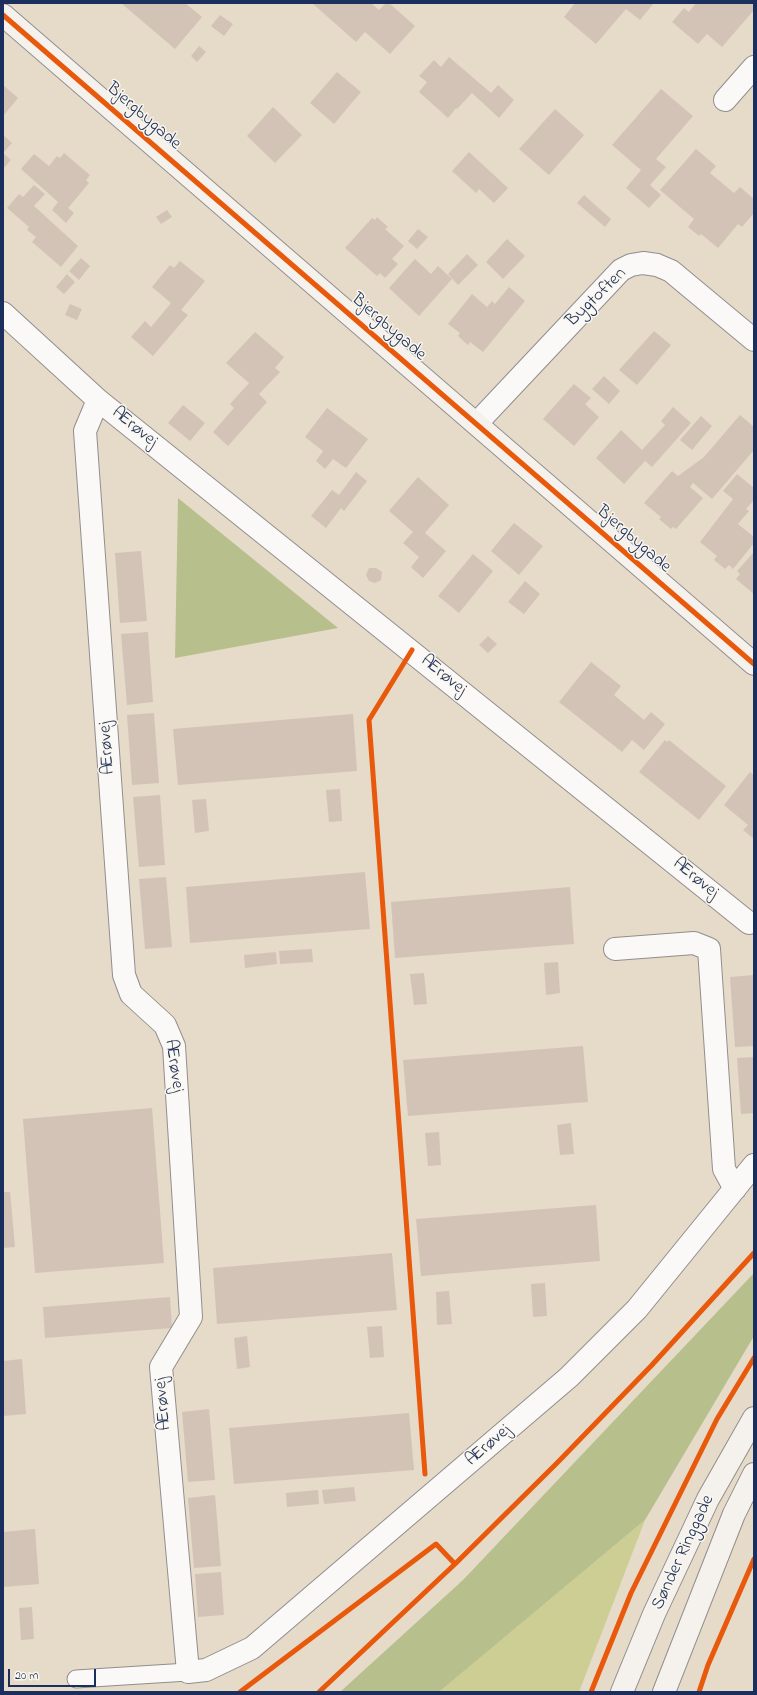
<!DOCTYPE html>
<meta charset="utf-8">
<style>
body{margin:0}
#map{position:relative;width:757px;height:1695px;overflow:hidden;background:#e6dac9;font-family:"Indie Flower",sans-serif}
canvas{display:block}
.frame{position:absolute;inset:0;border:4px solid #1b2f5e;pointer-events:none}
.scale{position:absolute;left:8px;top:1669px;width:88px;height:18px;box-sizing:border-box;border:2px solid #1b2f5e;border-top:0;padding-left:5px;font-size:12px;line-height:14px;white-space:nowrap;color:#1b2f5e;-webkit-text-stroke:3px #fbf7ec;paint-order:stroke}
</style>
<div id="map">
<canvas width="757" height="1695"></canvas>
<div class="frame"></div>
<div class="scale">20 m</div>
</div>
<script>
const ctx = document.querySelector('canvas').getContext('2d');
ctx.lineJoin = 'round';
function paint(path, color) {
  ctx.fillStyle = color;
  ctx.fill(path, 'evenodd');
}
function shape(rows) {
  const path = new Path2D();
  for (const r of rows) {
    path.moveTo(r[0], r[1]);
    for (let i = 2; i < r.length; i += 2) path.lineTo(r[i], r[i + 1]);
  }
  return path;
}
function trace(path, color, width, dash) {
  ctx.strokeStyle = color;
  ctx.lineWidth = width;
  ctx.lineCap = dash ? 'butt' : 'round';
  ctx.setLineDash(dash || []);
  ctx.stroke(path);
}
function label(font, color, halo, rows, align = 'center') {
  ctx.font = font + ' "Indie Flower",sans-serif';
  ctx.lineWidth = 3;
  ctx.setLineDash([]);
  ctx.textBaseline = 'middle';
  ctx.strokeStyle = halo;
  ctx.fillStyle = color;
  for (const [text, x, y, turn = 0] of rows) {
    ctx.save();
    ctx.translate(x, y);
    ctx.rotate((+turn || 0) * Math.PI / 180);
    ctx.textAlign = isNaN(turn) ? turn : align;
    if (halo) ctx.strokeText(text, 0, 0);
    ctx.fillText(text, 0, 0);
    ctx.restore();
  }
}
const green = shape([
 [645,1520,579,1692,439,1692]
]);
const forest = shape([
 [178,498,338,628,175,658],
 [754,1273,754,1336,645,1520,439,1692,340,1692,463,1580]
]);
const building = shape([
 [121,3,185,3,202,17,175,49],
 [312,3,371,3,379,10,386,3,389,3,415,26,390,54,365,32,356,42],
 [575,3,654,3,640,20,626,9,596,44,564,17],
 [696,3,754,3,754,10,722,47,707,34,698,44,672,22,684,8,689,12],
 [220,15,233,24,224,36,211,26],
 [199,46,206,52,197,62,191,56],
 [449,57,491,93,498,85,514,100,499,118,472,93,457,109,456,108,448,118,419,92,427,82,419,76,434,60,441,67],
 [337,72,361,92,334,124,310,103],
 [3,85,18,98,3,116],
 [661,89,693,116,656,159,666,167,650,185,661,195,649,208,626,188,641,170,612,145],
 [273,107,302,135,275,163,247,136],
 [555,109,584,135,549,175,519,149],
 [3,135,12,143,3,153,11,160,3,169],
 [696,149,716,166,710,173,734,193,740,187,754,199,754,213,742,227,738,224,718,248,701,234,699,236,688,227,694,219,660,190],
 [469,152,508,188,494,203,479,189,476,193,452,171],
 [64,153,90,175,86,180,89,183,68,208,74,213,66,223,52,210,58,202,21,169,34,154,49,166,57,156,60,158],
 [34,185,45,194,34,206,78,246,61,267,32,242,36,237,27,230,29,227,7,208,19,194,23,197],
 [584,195,611,219,605,227,577,203],
 [167,210,172,217,161,224,156,217],
 [377,217,388,227,385,229,404,246,392,259,398,264,385,278,380,273,377,276,345,248,372,218,375,220],
 [418,229,428,237,417,249,408,241],
 [507,239,525,256,503,279,486,262],
 [467,254,478,265,458,285,448,274],
 [81,258,90,266,79,280,69,271],
 [415,259,431,274,438,266,452,279,419,316,389,288],
 [180,261,205,281,181,310,188,315,153,356,131,337,145,321,151,327,171,303,152,287,170,265,174,268],
 [67,274,75,282,64,294,56,287],
 [509,287,525,301,483,352,470,342,468,345,458,336,460,333,448,324,472,294,487,307,492,301,495,304],
 [70,304,82,309,77,320,65,315],
 [654,331,671,345,637,385,619,370],
 [255,332,284,357,275,368,280,372,259,394,267,402,228,446,213,432,234,408,230,404,249,383,226,363],
 [604,376,620,391,609,404,592,389],
 [574,384,591,398,585,404,599,417,574,446,543,419],
 [183,405,205,423,190,441,168,423],
 [673,407,691,423,652,467,645,461,624,484,596,458,621,430,642,450,665,425,661,421],
 [327,408,368,439,346,468,333,459,325,469,316,461,323,451,305,437],
 [740,415,754,427,754,450,712,499,693,483,690,487,703,498,676,529,673,527,671,529,659,519,661,517,644,503,672,471,678,476,704,457],
 [701,416,712,426,692,450,680,440],
 [356,472,367,481,344,511,341,508,326,528,311,516,332,490,339,495],
 [737,474,754,488,754,500,746,509,749,511,738,524,754,537,754,543,733,569,729,565,725,569,714,560,717,556,700,542,733,499,723,491],
 [418,477,449,505,425,533,446,551,423,578,411,567,419,557,403,543,413,532,389,511],
 [514,523,543,546,519,575,491,551],
 [141,551,147,621,120,623,115,553],
 [754,552,754,594,736,579,740,574,737,571],
 [473,554,493,571,459,613,438,596],
 [369,568,376,568,382,572,381,580,375,583,369,581,366,575],
 [525,581,540,594,524,614,508,602],
 [148,632,153,702,127,705,121,634],
 [488,636,497,644,488,653,479,645],
 [591,662,621,686,614,695,644,720,651,712,665,724,644,750,632,740,622,752,559,702],
 [154,713,159,783,132,785,127,715],
 [353,714,357,771,178,785,173,729],
 [665,740,667,742,669,740,726,786,699,820,639,772],
 [750,772,754,776,754,839,743,830,748,825,724,805],
 [340,789,342,821,329,822,326,790],
 [160,795,165,865,139,867,133,797],
 [206,799,209,831,195,833,192,800],
 [365,872,370,929,190,943,186,887],
 [166,877,172,947,145,949,139,879],
 [570,887,574,944,395,958,391,902],
 [312,949,313,962,280,964,279,951],
 [276,952,277,964,245,968,244,955],
 [558,962,560,993,546,995,544,963],
 [424,973,427,1004,414,1005,410,974],
 [754,975,754,1046,735,1047,730,977],
 [583,1046,588,1102,408,1116,403,1060],
 [754,1057,754,1113,741,1114,737,1058],
 [152,1108,164,1263,35,1273,23,1119],
 [571,1123,574,1154,560,1155,557,1125],
 [439,1132,441,1165,428,1166,425,1133],
 [3,1192,10,1192,15,1247,3,1248],
 [596,1205,600,1261,421,1276,416,1219],
 [392,1253,397,1310,217,1324,213,1268],
 [545,1283,547,1316,533,1317,531,1284],
 [449,1291,452,1324,437,1325,436,1292],
 [170,1297,172,1328,45,1338,43,1307],
 [382,1326,384,1357,370,1358,367,1327],
 [247,1336,250,1367,237,1369,234,1338],
 [22,1359,26,1414,3,1416,3,1361],
 [209,1409,215,1480,188,1482,182,1412],
 [409,1413,414,1470,234,1484,229,1428],
 [354,1487,356,1501,324,1504,322,1490],
 [318,1490,319,1504,287,1507,286,1493],
 [215,1495,221,1566,194,1568,188,1498],
 [35,1529,39,1584,3,1587,3,1532],
 [221,1572,224,1615,198,1617,195,1574],
 [32,1607,34,1639,21,1640,19,1608]
]);
const lane = shape([
 [76,1679,188,1672]
]);
const street = shape([
 [725,100,754,67],
 [3,313,98,400,749,923],
 [98,400,85,431,124,975,131,994,165,1025,174,1046,191,1317,161,1367,188,1672,206,1670,252,1648,569,1377,637,1309,754,1165],
 [477,423,621,270,631,265,643,263,657,265,671,271,754,340],
 [615,949,694,943,709,949,724,1169,735,1189]
]);
const secondary = shape([
 [3,15,754,664],
 [622,1692,654,1614,708,1499,754,1418],
 [664,1692,734,1514,754,1474]
]);
const cycleway = shape([
 [3,15,754,664],
 [412,650,369,720,425,1474],
 [240,1692,436,1544,455,1564],
 [319,1692,455,1564,557,1463,651,1366,754,1253],
 [591,1692,631,1593,717,1419,754,1358],
 [699,1692,708,1665,754,1559]
]);
const streetNames = [
 ["Bjergbygade",143,117,41],
 ["Bygtoften",597,298,-44],
 ["Bjergbygade",388,328,41],
 ["Ærøvej",134,428,39],
 ["Bjergbygade",633,540,41],
 ["Ærøvej",443,676,39],
 ["Ærøvej",108,748,-94],
 ["Ærøvej",695,879,39],
 ["Ærøvej",173,1066,82],
 ["Ærøvej",164,1404,-95],
 ["Ærøvej",489,1446,-41],
 ["Sønder Ringgade",684,1553,-65]
];
paint(green, '#ccce93');
paint(forest, '#b7c08d');
paint(building, '#d3c3b7');
trace(lane, '#918e8d', 19);
trace(street, '#918e8d', 24);
trace(secondary, '#918e8d', 24);
trace(lane, '#fbf9f7', 17);
trace(street, '#fbf9f7', 22);
trace(secondary, '#f5f1ed', 22);
trace(cycleway, '#e8590c', 5);
label('18px', '#1b2f5e', '#fbf7ec', streetNames);
</script>
